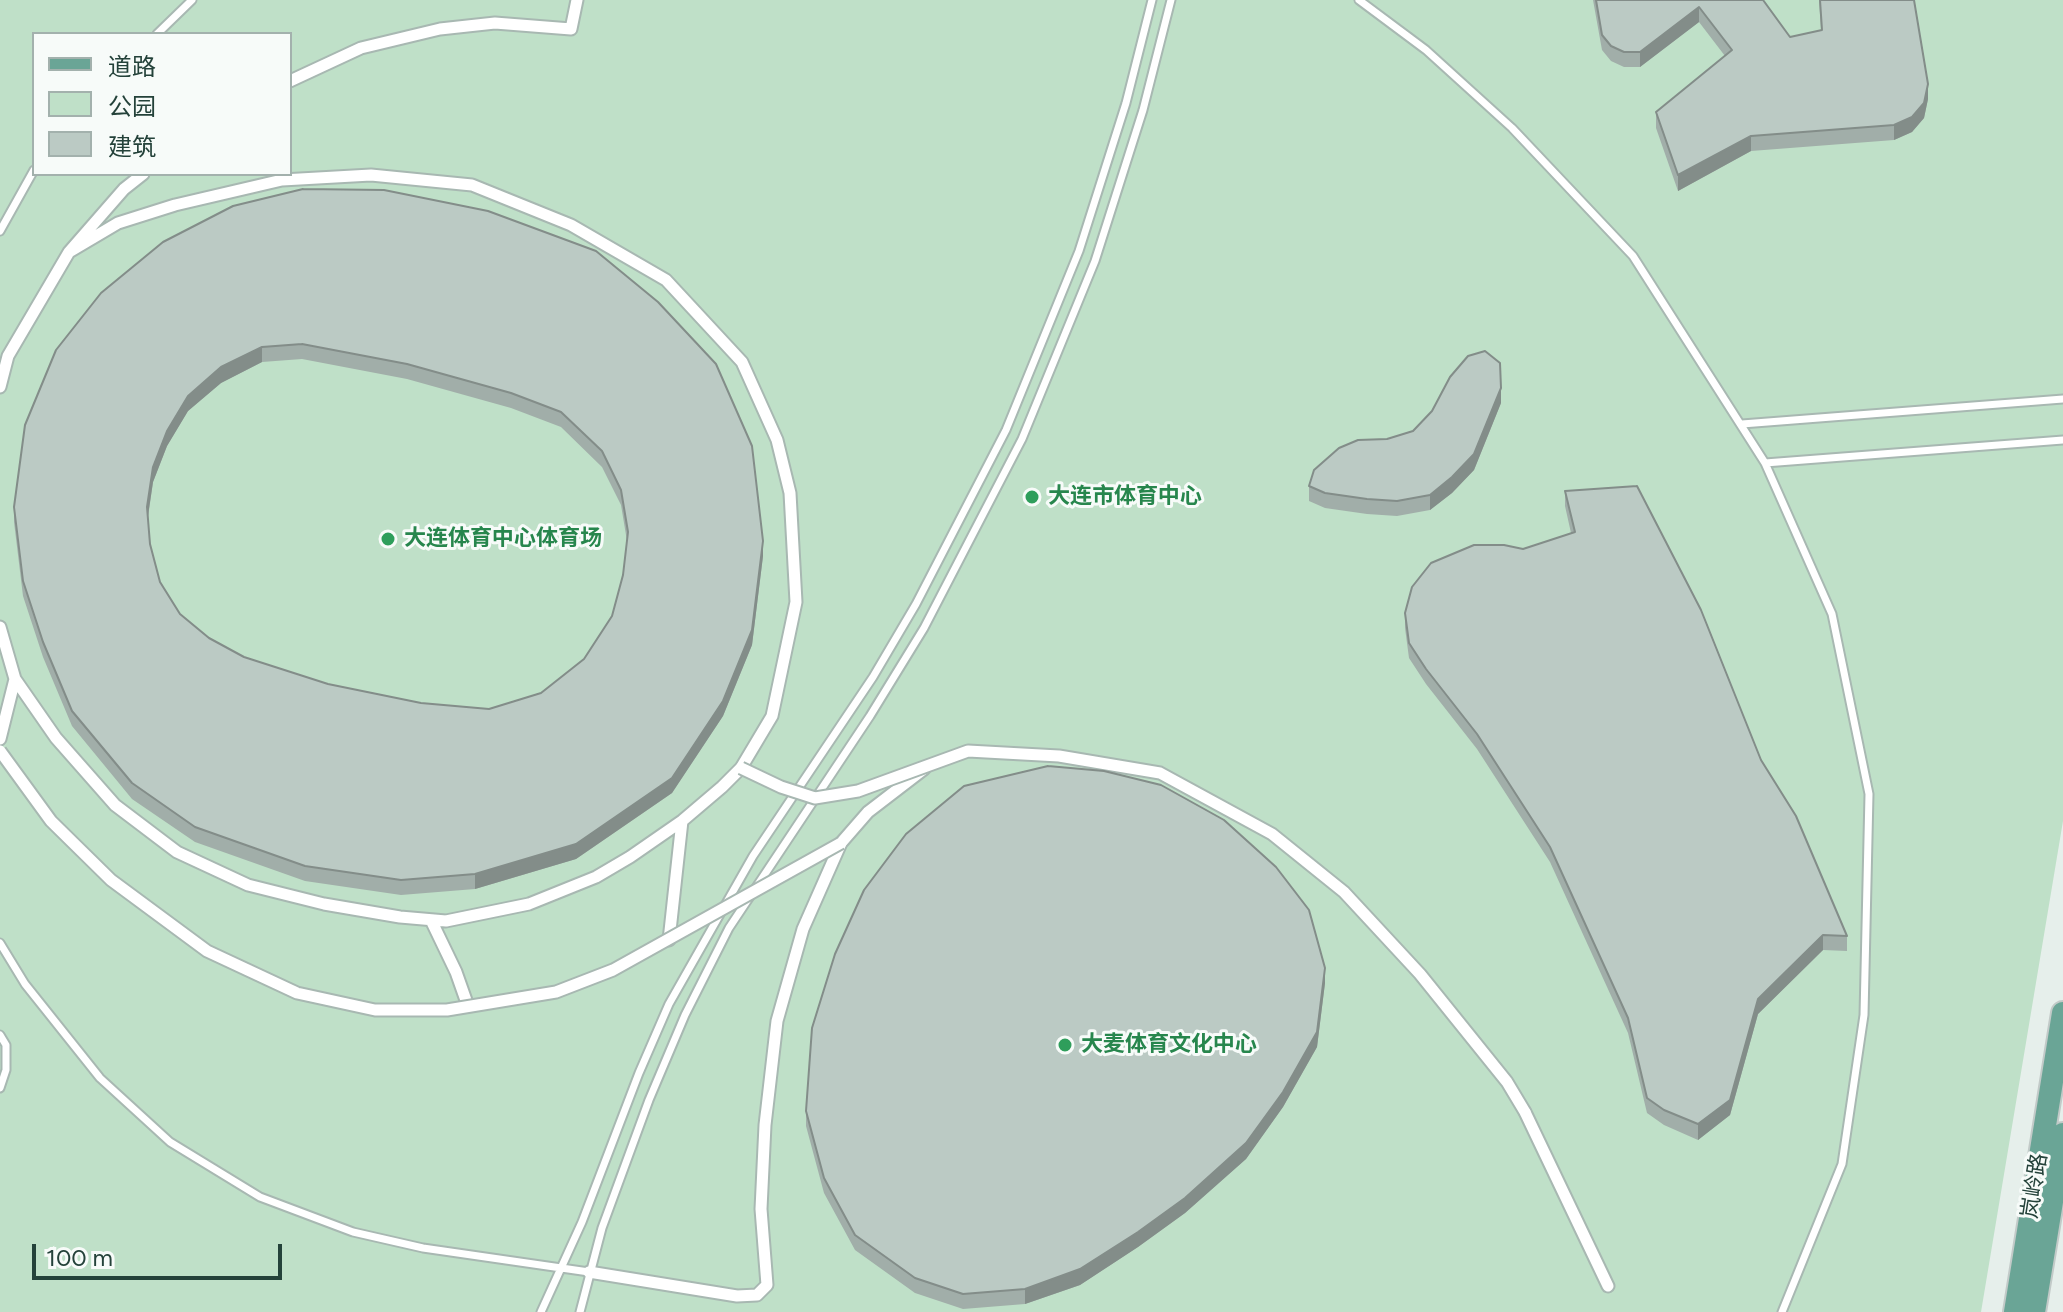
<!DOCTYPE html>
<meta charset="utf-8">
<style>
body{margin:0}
#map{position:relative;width:2063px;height:1312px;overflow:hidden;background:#e6efeb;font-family:Figtree,"Noto Sans SC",sans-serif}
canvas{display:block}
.legend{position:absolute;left:32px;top:32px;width:260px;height:144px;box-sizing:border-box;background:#f7fbf9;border:2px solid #a3b1ad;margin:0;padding:10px 14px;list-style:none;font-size:24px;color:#24423a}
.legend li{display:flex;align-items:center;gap:16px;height:40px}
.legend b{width:40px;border:2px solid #a3b1ad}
.scale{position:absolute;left:32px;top:1244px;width:250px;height:36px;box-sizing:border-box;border:4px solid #24423a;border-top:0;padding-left:10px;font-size:24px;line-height:28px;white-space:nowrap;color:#24423a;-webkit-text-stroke:6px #f7fbf9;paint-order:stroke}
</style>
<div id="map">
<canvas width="2063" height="1312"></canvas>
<ul class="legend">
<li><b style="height:10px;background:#6aa596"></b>道路</li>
<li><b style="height:22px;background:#bfe0c8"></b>公园</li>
<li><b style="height:22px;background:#bbcac4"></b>建筑</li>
</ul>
<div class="scale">100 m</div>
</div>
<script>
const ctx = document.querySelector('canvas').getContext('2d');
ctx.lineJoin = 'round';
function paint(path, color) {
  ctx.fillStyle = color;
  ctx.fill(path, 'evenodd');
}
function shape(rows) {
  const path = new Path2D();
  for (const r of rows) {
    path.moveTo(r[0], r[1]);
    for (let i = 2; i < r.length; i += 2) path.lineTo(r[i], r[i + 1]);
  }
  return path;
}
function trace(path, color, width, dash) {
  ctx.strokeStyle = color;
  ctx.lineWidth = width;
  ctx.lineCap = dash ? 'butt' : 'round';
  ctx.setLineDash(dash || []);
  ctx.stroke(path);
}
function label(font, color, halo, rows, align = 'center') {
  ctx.font = font + ' Figtree,"Noto Sans SC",sans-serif';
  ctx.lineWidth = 6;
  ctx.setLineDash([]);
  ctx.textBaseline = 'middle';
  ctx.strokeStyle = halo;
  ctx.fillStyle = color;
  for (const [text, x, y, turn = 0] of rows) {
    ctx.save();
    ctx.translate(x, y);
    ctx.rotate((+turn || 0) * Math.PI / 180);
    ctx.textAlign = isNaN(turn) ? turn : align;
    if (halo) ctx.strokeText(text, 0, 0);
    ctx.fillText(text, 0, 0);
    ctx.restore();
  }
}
const green = shape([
 [0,0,2063,0,2063,821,1981,1312,0,1312],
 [34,34,290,34,290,174,34,174]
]);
const service = shape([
 [1359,0,1426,50,1512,128,1633,256,1765,463,1832,614,1869,794,1864,1015,1842,1164,1782,1312],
 [157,34,192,0],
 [0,231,34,170],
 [1742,424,2063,399],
 [1765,463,2063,440],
 [0,943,25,984,100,1078,170,1142,260,1197,353,1232,423,1248,589,1272],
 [0,1035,6,1045,6,1070,0,1088],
 [541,1312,582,1222,639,1073,669,1004,753,856,873,677,916,604,1006,430,1079,251,1126,103,1152,0],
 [580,1312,602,1228,649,1100,685,1015,729,928,870,716,924,628,1022,439,1095,261,1143,110,1171,0]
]);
const pedestrian = shape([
 [290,81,361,48,440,29,495,23,571,29,577,0],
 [0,387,8,356,69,252,124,189,143,174],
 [0,627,15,679,56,738,115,805,177,852,248,885,324,904,400,917,446,921,529,904,596,877,630,857,682,821,722,787,741,768,772,716,796,602,790,493,777,440,742,362,666,280,571,225,472,185,371,175,282,180,175,205,118,223,69,252],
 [0,739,15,679],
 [431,920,456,972,468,1006],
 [669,940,682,821],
 [1525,1112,1608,1286],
 [589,1272,737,1296,757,1295,767,1285,761,1209,765,1125,777,1021,803,929,841,843,868,812,924,769]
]);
const primary = shape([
 [2015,1312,2063,1013],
 [2034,1312,2063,1134]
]);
const pedestrianBridge = shape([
 [0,751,51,821,111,880,207,951,297,993,375,1010,447,1010,556,992,613,970,841,843],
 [741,768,781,787,815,798,858,791,968,751,1059,756,1160,773,1272,834,1344,892,1420,974,1507,1082,1525,1112]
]);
const wall = shape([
 [1593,0,1763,0,1790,37,1821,30,1819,0,1914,0,1928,99,1924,118,1912,132,1894,140,1751,151,1678,191,1656,128,1656,112,1725,56,1699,22,1640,67,1624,67,1611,61,1602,50],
 [303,189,763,556,752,645,723,716,672,793,576,859,475,889,401,895,305,881,195,842,132,799,72,726,43,657,23,596,14,522,14,507],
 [302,359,407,379,511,408,561,427,602,467,621,505,627,541,623,575,612,616,584,659,541,693,489,709,421,703,328,684,244,657,209,638,180,614,160,582,150,544,148,517,153,482,167,446,188,411,221,383,262,362],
 [1501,403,1474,470,1452,493,1430,510,1397,516,1367,514,1325,508,1309,501,1309,486],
 [1565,491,1761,760,1847,936,1847,951,1823,950,1758,1014,1730,1115,1698,1140,1664,1125,1647,1113,1628,1033,1550,862,1477,749,1426,684,1409,658,1405,628,1405,613,1523,549,1571,533,1565,506],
 [1325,983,1317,1047,1283,1107,1246,1159,1185,1213,1138,1247,1080,1285,1025,1304,963,1309,915,1293,855,1250,824,1193,806,1126,806,1111]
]);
const shadedWall = shape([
 [1699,7,1699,22,1640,67,1640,52],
 [1928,84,1928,99,1924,118,1912,132,1894,140,1894,125],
 [1751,136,1751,151,1678,191,1678,175],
 [262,347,262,362,221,383,188,411,167,446,153,482,147,522,147,507,153,467,167,431,188,396,221,367],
 [1501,388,1501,403,1474,470,1452,493,1430,510,1430,495],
 [763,541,763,556,752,645,723,716,672,793,576,859,475,889,475,874],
 [1823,935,1823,950,1758,1014,1730,1115,1698,1140,1698,1124,1758,999],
 [1325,968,1325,983,1317,1047,1283,1107,1246,1159,1185,1213,1138,1247,1080,1285,1025,1304,1025,1289]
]);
const building = shape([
 [1596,0,1763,0,1790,37,1822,30,1820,0,1914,0,1928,84,1924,103,1912,117,1894,125,1751,136,1678,175,1656,112,1732,50,1699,7,1640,52,1624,52,1611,46,1602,35,1596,0],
 [303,189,384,190,488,211,596,251,658,302,716,364,752,446,763,541,752,630,723,701,672,778,576,844,475,874,401,880,305,866,195,827,132,783,72,711,43,642,23,581,14,507,25,425,56,350,101,293,163,242,233,206,303,189],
 [302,344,407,364,511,393,561,412,602,451,621,490,628,532,623,575,612,616,584,659,541,693,489,709,421,703,328,684,244,657,209,638,180,614,160,582,150,544,147,507,153,467,167,431,188,396,221,367,262,347,302,344],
 [1485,351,1500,363,1501,388,1474,454,1452,477,1430,495,1397,501,1367,499,1325,493,1309,486,1314,470,1339,448,1358,440,1387,439,1413,431,1432,411,1450,377,1468,356,1485,351],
 [1637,486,1701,610,1761,760,1796,816,1847,936,1823,935,1758,999,1730,1100,1698,1124,1664,1110,1647,1098,1628,1018,1550,847,1477,734,1426,669,1409,643,1405,613,1412,587,1431,563,1474,545,1504,545,1523,549,1575,532,1565,491,1637,486],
 [1048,766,1104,771,1161,785,1224,820,1276,867,1309,910,1325,968,1317,1032,1283,1092,1246,1143,1185,1198,1138,1232,1080,1269,1025,1289,963,1294,915,1278,855,1235,824,1178,806,1111,812,1028,835,954,864,890,906,834,964,786,1048,766]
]);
const markers = [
 [1032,497,8,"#2e9e5b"],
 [388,539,8,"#2e9e5b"],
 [1065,1045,8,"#2e9e5b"]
];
const leisureNames = [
 ["大连市体育中心",1048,497],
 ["大连体育中心体育场",404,539],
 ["大麦体育文化中心",1081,1045]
];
const streetNames = [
 ["岚岭路",2035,1186,-81]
];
paint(green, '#bfe0c8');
trace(service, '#a8b8b2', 11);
trace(pedestrian, '#a8b8b2', 15);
trace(primary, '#c2cac8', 26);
trace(service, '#fff', 7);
trace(pedestrian, '#fff', 11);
trace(primary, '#6aa596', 22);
trace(pedestrianBridge, '#a8b8b2', 15, []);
trace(pedestrianBridge, '#fff', 11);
paint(wall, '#a1aea9');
paint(shadedWall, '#838d89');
paint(building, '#bbcac4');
trace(building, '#838d89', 2);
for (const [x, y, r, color] of markers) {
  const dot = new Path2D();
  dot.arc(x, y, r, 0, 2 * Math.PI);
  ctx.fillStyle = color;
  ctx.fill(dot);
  trace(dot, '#f7fbf9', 3);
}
label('bold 22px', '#27864d', '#f7fbf9', leisureNames, 'left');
label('22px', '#24423a', '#f7fbf9', streetNames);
</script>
